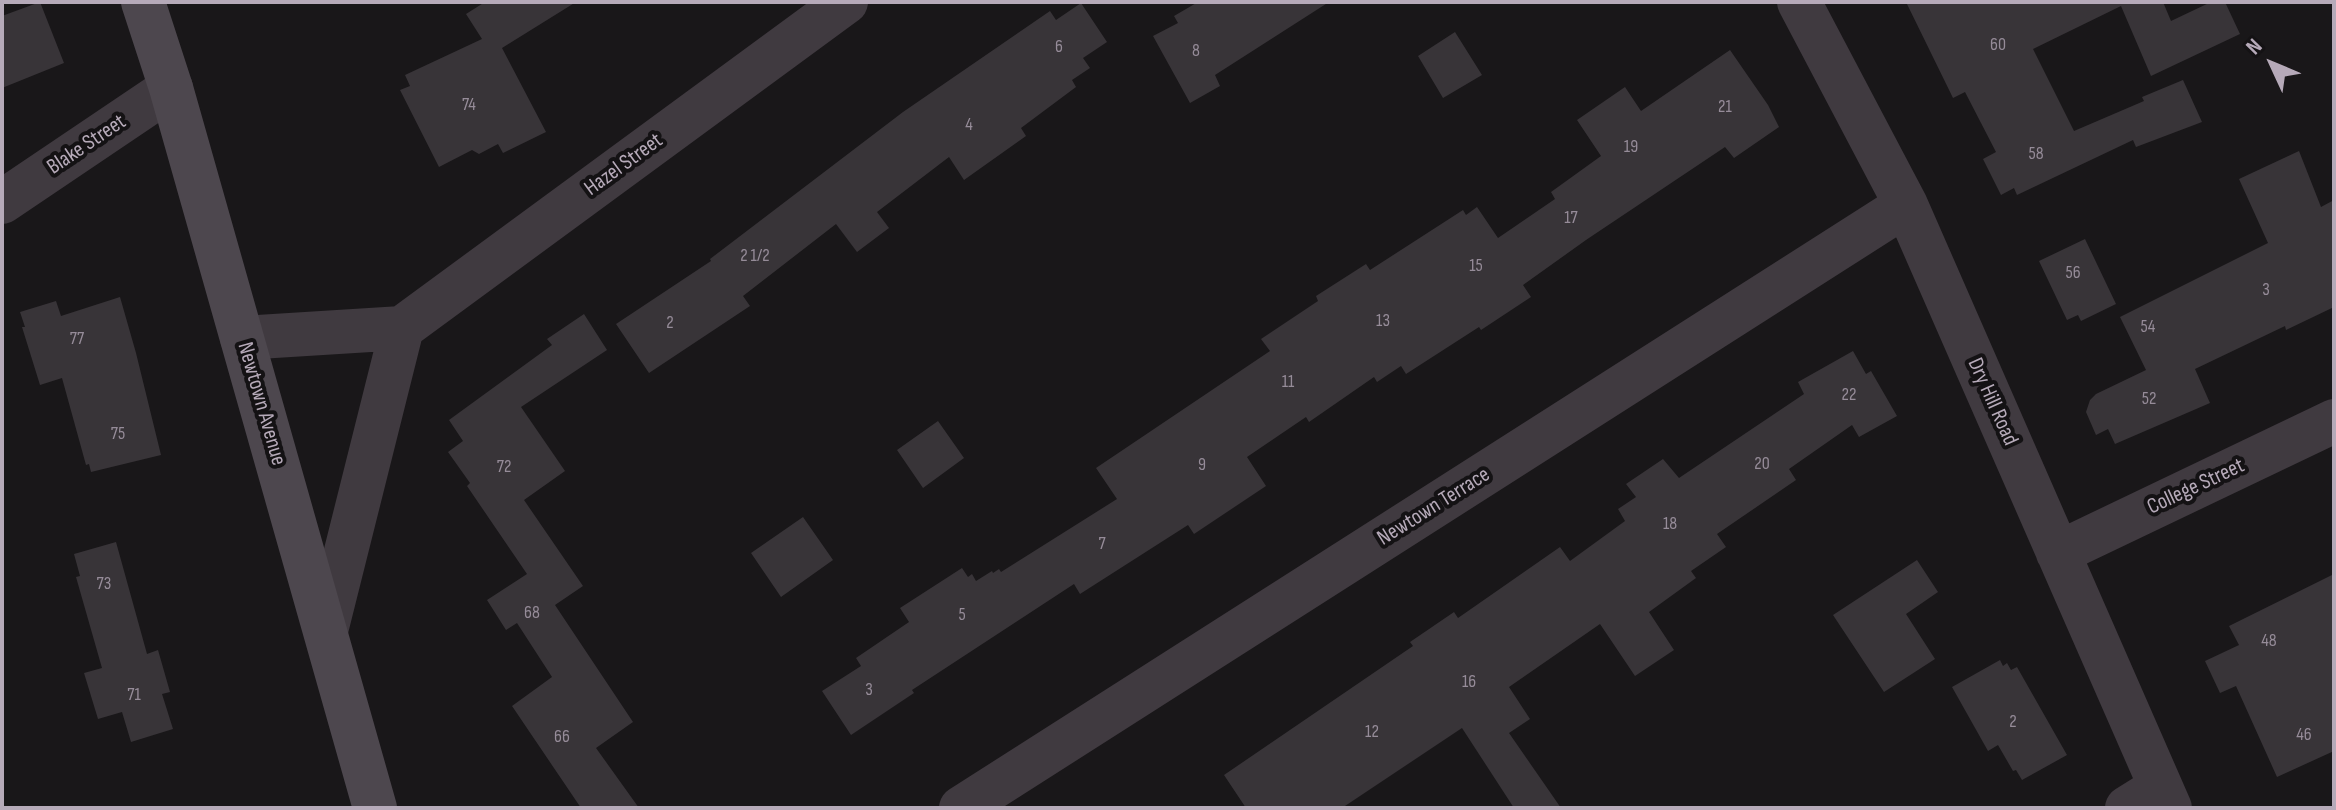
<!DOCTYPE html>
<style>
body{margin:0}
#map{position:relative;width:2336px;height:810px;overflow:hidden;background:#191719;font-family:"Sofia Sans Condensed",sans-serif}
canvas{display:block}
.frame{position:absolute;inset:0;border:4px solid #b6aab9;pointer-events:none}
.north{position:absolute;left:2232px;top:24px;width:80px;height:80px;-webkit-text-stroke:6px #141214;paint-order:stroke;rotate:314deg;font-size:22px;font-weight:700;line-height:32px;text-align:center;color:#b6aab9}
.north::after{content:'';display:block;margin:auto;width:28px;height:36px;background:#b6aab9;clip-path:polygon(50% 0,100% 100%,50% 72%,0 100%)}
</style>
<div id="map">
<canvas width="2336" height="810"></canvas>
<div class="frame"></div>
<div class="north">N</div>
</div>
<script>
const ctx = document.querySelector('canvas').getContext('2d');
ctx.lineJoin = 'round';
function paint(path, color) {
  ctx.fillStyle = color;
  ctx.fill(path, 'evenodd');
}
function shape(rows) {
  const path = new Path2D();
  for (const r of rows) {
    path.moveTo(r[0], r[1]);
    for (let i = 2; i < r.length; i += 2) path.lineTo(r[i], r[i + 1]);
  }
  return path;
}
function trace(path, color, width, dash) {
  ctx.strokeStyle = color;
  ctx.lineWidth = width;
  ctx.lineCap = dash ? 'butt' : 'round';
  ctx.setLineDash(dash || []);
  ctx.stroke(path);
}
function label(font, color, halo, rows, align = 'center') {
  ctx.font = font + ' "Sofia Sans Condensed",sans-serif';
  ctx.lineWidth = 8;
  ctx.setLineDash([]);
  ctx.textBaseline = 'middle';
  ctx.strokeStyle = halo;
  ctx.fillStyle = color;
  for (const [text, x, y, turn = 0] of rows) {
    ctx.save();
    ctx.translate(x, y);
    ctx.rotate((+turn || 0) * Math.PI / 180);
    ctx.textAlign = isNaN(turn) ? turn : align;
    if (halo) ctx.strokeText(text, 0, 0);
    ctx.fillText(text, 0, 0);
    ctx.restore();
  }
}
const building = shape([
 [40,2,64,63,2,88,2,16],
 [485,2,576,2,502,48,546,132,503,153,498,144,479,154,472,150,439,167,400,90,410,86,405,75,482,39,466,14],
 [1198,2,1329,2,1215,75,1220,86,1190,103,1153,36,1178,23,1174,16],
 [1906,2,2163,2,2171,21,2211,2,2225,2,2240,34,2151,76,2121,6,2033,49,2074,131,2144,101,2142,97,2183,80,2202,122,2136,147,2133,140,2017,195,2014,188,2001,195,1983,159,1996,152,1965,92,1953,98],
 [1081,3,1107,42,1083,58,1090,68,1072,80,1076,87,1021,128,1026,136,964,180,949,157,877,212,889,228,857,252,836,224,743,296,750,306,649,373,616,324,711,261,710,259,903,112,1050,11,1056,20],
 [1455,32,1482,75,1443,98,1418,56],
 [1730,50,1768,105,1779,127,1734,158,1725,147,1586,240,1523,285,1531,297,1481,330,1479,327,1406,374,1401,366,1377,382,1374,377,1309,422,1306,417,1247,457,1266,486,1194,534,1188,525,1080,594,1074,584,912,690,914,693,851,735,822,691,861,666,856,658,909,622,900,608,962,568,968,577,972,574,976,581,992,571,993,573,999,569,1001,572,1117,499,1096,468,1270,351,1261,339,1318,301,1316,296,1366,264,1370,270,1463,210,1466,215,1477,207,1498,238,1555,199,1551,192,1601,156,1577,120,1625,87,1641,111],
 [2299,151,2321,207,2334,200,2334,307,2286,330,2285,326,2195,369,2210,403,2115,444,2108,429,2096,435,2086,412,2090,400,2096,394,2146,370,2120,317,2268,243,2239,179],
 [2085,239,2116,304,2081,321,2078,315,2067,320,2039,261],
 [120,297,136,353,161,455,91,472,89,464,86,465,62,378,40,385,22,327,25,327,20,312,56,301,61,316],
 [584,314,607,350,521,407,565,471,524,500,583,586,555,605,633,722,596,748,639,808,581,808,512,706,552,677,517,623,506,630,487,600,527,574,467,486,470,483,448,452,463,441,449,420,552,345,547,339],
 [1853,351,1866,374,1871,371,1897,416,1859,437,1852,425,1789,469,1796,480,1717,534,1726,547,1691,571,1696,578,1649,612,1674,650,1635,676,1600,624,1509,687,1530,719,1509,733,1561,808,1514,808,1462,728,1342,808,1246,808,1224,775,1413,646,1410,642,1454,612,1458,618,1560,547,1570,561,1625,521,1618,509,1636,497,1626,484,1663,459,1679,478,1804,394,1798,382],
 [938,421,964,458,923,488,897,450],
 [803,517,833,560,781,597,751,553],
 [116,542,147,654,158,650,170,692,162,694,173,729,131,742,122,712,98,719,84,673,102,668,76,577,80,576,74,554],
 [1917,560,1938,592,1906,614,1935,659,1884,692,1833,615],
 [2334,574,2334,751,2277,777,2236,686,2220,693,2205,661,2239,645,2229,626],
 [2000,660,2003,666,2007,663,2011,670,2017,667,2067,755,2022,780,2016,770,2013,771,1998,745,1988,751,1952,687]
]);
const street = shape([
 [1799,2,1906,205,2170,808],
 [2,202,171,88],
 [242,338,402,328,846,2],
 [2058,553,2334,421],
 [326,631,402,328],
 [961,808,1906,205],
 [2127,808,2159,788]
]);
const secondary = shape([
 [143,2,171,88,375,808]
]);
const numberNames = [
 ["60",1998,45],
 ["6",1059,47],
 ["8",1196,51],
 ["74",469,105],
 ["21",1725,107],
 ["4",969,125],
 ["19",1631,147],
 ["58",2036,154],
 ["17",1571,218],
 ["2 1/2",755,256],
 ["15",1476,266],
 ["56",2073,273],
 ["3",2266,290],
 ["13",1383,321],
 ["2",670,323],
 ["54",2148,327],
 ["77",77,339],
 ["11",1288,382],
 ["22",1849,395],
 ["52",2149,399],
 ["75",118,434],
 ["20",1762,464],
 ["9",1202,465],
 ["72",504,467],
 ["18",1670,524],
 ["7",1102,544],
 ["73",104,584],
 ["68",532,613],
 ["5",962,615],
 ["48",2269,641],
 ["16",1469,682],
 ["3",869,690],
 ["71",134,695],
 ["2",2013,722],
 ["12",1372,732],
 ["46",2304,735],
 ["66",562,737]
];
const streetNames = [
 ["Blake Street",87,145,-34],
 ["Hazel Street",624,165,-36],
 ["Dry Hill Road",1992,402,66],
 ["Newtown Avenue",261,404,74],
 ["College Street",2196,487,-25],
 ["Newtown Terrace",1434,507,-32]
];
paint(building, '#383438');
trace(street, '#403a40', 44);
trace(secondary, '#4d474e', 44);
label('18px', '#968c99', null, numberNames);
label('22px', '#b6aab9', '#141214', streetNames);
</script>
